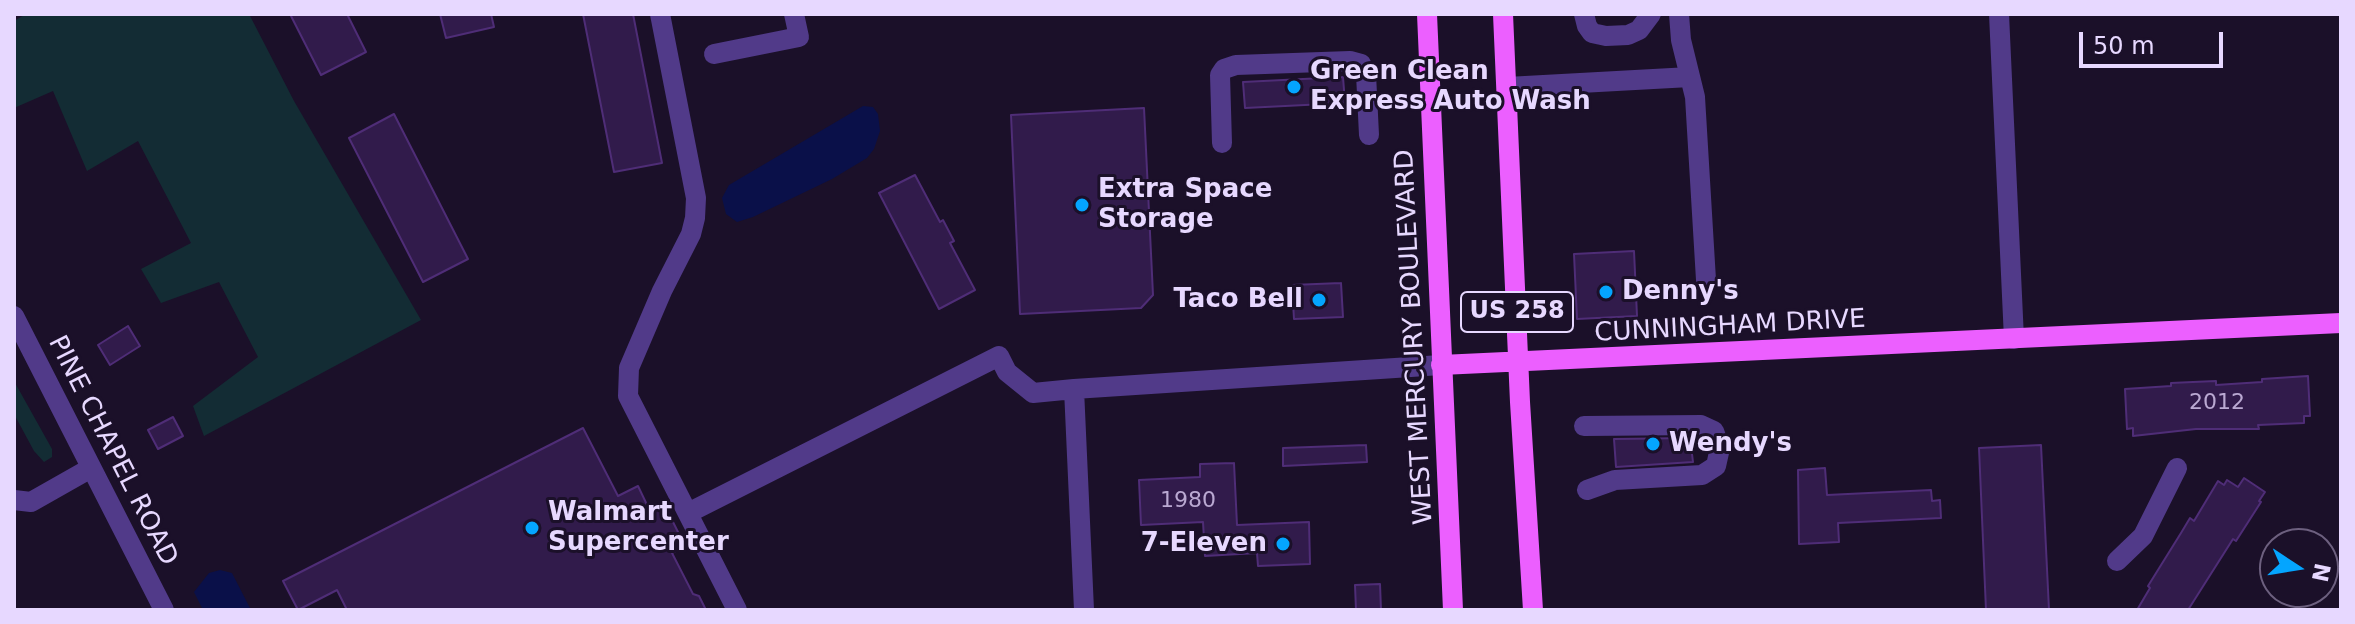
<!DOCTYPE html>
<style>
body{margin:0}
#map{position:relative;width:2355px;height:624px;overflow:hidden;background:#1b1029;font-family:"DejaVu Sans",sans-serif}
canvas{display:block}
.frame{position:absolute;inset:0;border:16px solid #e7d8ff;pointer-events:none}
.north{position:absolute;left:2259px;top:528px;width:80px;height:80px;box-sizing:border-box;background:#1b1029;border:2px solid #6d607f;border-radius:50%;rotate:102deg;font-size:22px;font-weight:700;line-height:32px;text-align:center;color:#e7d8ff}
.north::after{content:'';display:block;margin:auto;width:28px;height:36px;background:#04a5ff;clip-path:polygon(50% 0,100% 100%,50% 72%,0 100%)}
.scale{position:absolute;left:2079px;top:32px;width:144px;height:36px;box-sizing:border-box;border:4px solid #e7d8ff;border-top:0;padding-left:10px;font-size:24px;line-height:28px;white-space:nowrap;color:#e7d8ff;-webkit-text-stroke:6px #1b1029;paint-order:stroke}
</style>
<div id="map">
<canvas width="2355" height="624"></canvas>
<div class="frame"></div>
<div class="north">N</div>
<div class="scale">50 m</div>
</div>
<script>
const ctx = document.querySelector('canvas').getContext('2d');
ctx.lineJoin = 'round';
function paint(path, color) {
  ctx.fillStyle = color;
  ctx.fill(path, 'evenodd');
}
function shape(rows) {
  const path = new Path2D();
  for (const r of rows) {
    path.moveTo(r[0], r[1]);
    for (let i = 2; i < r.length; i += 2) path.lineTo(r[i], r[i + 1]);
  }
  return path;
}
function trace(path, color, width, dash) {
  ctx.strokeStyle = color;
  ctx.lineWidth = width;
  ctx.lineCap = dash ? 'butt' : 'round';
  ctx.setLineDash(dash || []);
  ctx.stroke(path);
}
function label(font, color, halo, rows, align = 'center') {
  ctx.font = font + ' "DejaVu Sans",sans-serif';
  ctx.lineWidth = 6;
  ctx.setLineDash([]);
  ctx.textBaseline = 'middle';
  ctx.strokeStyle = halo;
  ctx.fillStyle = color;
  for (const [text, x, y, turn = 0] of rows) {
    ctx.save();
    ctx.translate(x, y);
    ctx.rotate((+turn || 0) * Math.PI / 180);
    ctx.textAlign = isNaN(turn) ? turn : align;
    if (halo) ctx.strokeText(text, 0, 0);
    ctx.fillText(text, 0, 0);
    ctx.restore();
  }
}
const green = shape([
 [26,14,249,14,294,101,421,320,204,436,193,406,258,357,219,282,161,303,141,269,191,243,138,141,87,171,53,91,14,108,14,21],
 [14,381,52,449,52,457,44,462,34,451,14,414]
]);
const water = shape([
 [863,106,873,107,878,114,880,131,874,149,867,158,832,179,753,217,737,222,726,214,722,198,729,185],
 [220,570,232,573,251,610,203,610,194,592,209,573]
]);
const building = shape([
 [290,14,347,14,366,52,321,75,290,14],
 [440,14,491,14,494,27,446,38,440,14],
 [583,14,633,14,662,163,614,172,583,14],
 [1343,77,1345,103,1245,108,1243,82,1343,77],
 [1144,108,1153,295,1141,308,1020,314,1011,115,1144,108],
 [394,114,468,259,423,282,349,138,394,114],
 [915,175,940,222,943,220,954,241,950,243,975,290,939,309,879,193,915,175],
 [1634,251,1637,316,1577,319,1574,254,1634,251],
 [1341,283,1343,317,1294,319,1292,285,1341,283],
 [128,326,140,346,110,365,98,345,128,326],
 [2308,376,2310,416,2304,416,2304,423,2258,425,2259,429,2196,429,2133,436,2133,428,2127,429,2125,389,2171,386,2171,383,2193,382,2216,381,2216,385,2262,382,2262,379,2308,376],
 [173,417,183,436,158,449,148,430,173,417],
 [583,428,618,496,638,486,649,509,663,502,685,546,672,553,693,594,699,596,706,610,347,610,337,590,298,610,283,581,583,428],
 [1690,438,1693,462,1616,467,1614,439,1690,438],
 [1366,445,1367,462,1283,466,1283,448,1366,445],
 [2041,445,2049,610,1986,610,1979,448,2041,445],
 [1234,463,1237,525,1309,522,1310,564,1258,566,1257,553,1205,556,1203,522,1141,525,1139,480,1200,477,1200,464,1234,463],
 [1825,468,1827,495,1931,490,1932,501,1940,500,1941,518,1838,523,1839,542,1799,544,1798,470,1825,468],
 [2244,478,2265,492,2259,501,2261,502,2236,541,2233,539,2188,610,2137,610,2150,588,2148,586,2181,533,2190,518,2194,521,2218,481,2224,485,2227,480,2238,487,2244,478],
 [1380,584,1381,610,1356,610,1355,585,1380,584]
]);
const minor = shape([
 [660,14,696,198,695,218,691,234,662,291,629,368,628,396,737,610],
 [1584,14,1587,26,1592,33,1606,36,1628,35,1639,30,1651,14],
 [1679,14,1681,40,1695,97,1706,280],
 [1999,14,2014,339],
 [714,54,799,37,794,14],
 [1507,87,1690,77],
 [1222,143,1220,75,1224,69,1236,65,1350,61,1361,64,1366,74,1369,135],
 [14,316,164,610],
 [1074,389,1441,365],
 [1584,426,1701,425,1714,431,1720,448,1716,466,1702,475,1615,480,1587,490],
 [14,500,31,502,91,468],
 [688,513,999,356,1007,372,1033,393,1074,389,1084,610],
 [2117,561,2143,536,2177,468]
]);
const major = shape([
 [1427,14,1453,610],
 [1503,14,1520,402,1533,610],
 [1441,365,2341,323]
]);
const markers = [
 [1294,87,8,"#04a5ff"],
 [1082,205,8,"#04a5ff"],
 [1606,292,8,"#04a5ff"],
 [1319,300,8,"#04a5ff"],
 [1653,444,8,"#04a5ff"],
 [532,528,8,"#04a5ff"],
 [1283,544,8,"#04a5ff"]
];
const numberNames = [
 ["2012",2217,403],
 ["1980",1188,501]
];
const shields = [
 [1517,312,112]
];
const shieldNames = [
 ["US 258",1517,312]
];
const poiNames = [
 ["Green Clean",1310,72],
 ["Express Auto Wash",1310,102],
 ["Extra Space",1098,190],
 ["Storage",1098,220],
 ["Denny's",1622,292],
 ["Taco Bell",1303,300,"right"],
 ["Wendy's",1669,444],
 ["Walmart",548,513],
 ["Supercenter",548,543],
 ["7-Eleven",1267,544,"right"]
];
const streetNames = [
 ["CUNNINGHAM DRIVE",1730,327,-3],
 ["WEST MERCURY BOULEVARD",1415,337,-93],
 ["PINE CHAPEL ROAD",112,451,63]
];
paint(green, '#132c34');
paint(water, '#0a1049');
paint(building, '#311b4b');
trace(building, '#4f2d77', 2);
trace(minor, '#513a89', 20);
trace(major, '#ec5fff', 20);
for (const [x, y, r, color] of markers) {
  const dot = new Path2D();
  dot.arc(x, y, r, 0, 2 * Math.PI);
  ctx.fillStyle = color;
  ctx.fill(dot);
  trace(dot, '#1b1029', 3);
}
label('22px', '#baa9d2', null, numberNames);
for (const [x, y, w] of shields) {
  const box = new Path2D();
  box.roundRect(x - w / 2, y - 20, w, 40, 6);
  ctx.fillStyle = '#1b1029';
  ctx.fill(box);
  trace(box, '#e7d8ff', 2);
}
label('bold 24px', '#e7d8ff', null, shieldNames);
label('bold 26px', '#e7d8ff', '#1b1029', poiNames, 'left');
label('26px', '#e7d8ff', '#1b1029', streetNames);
</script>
